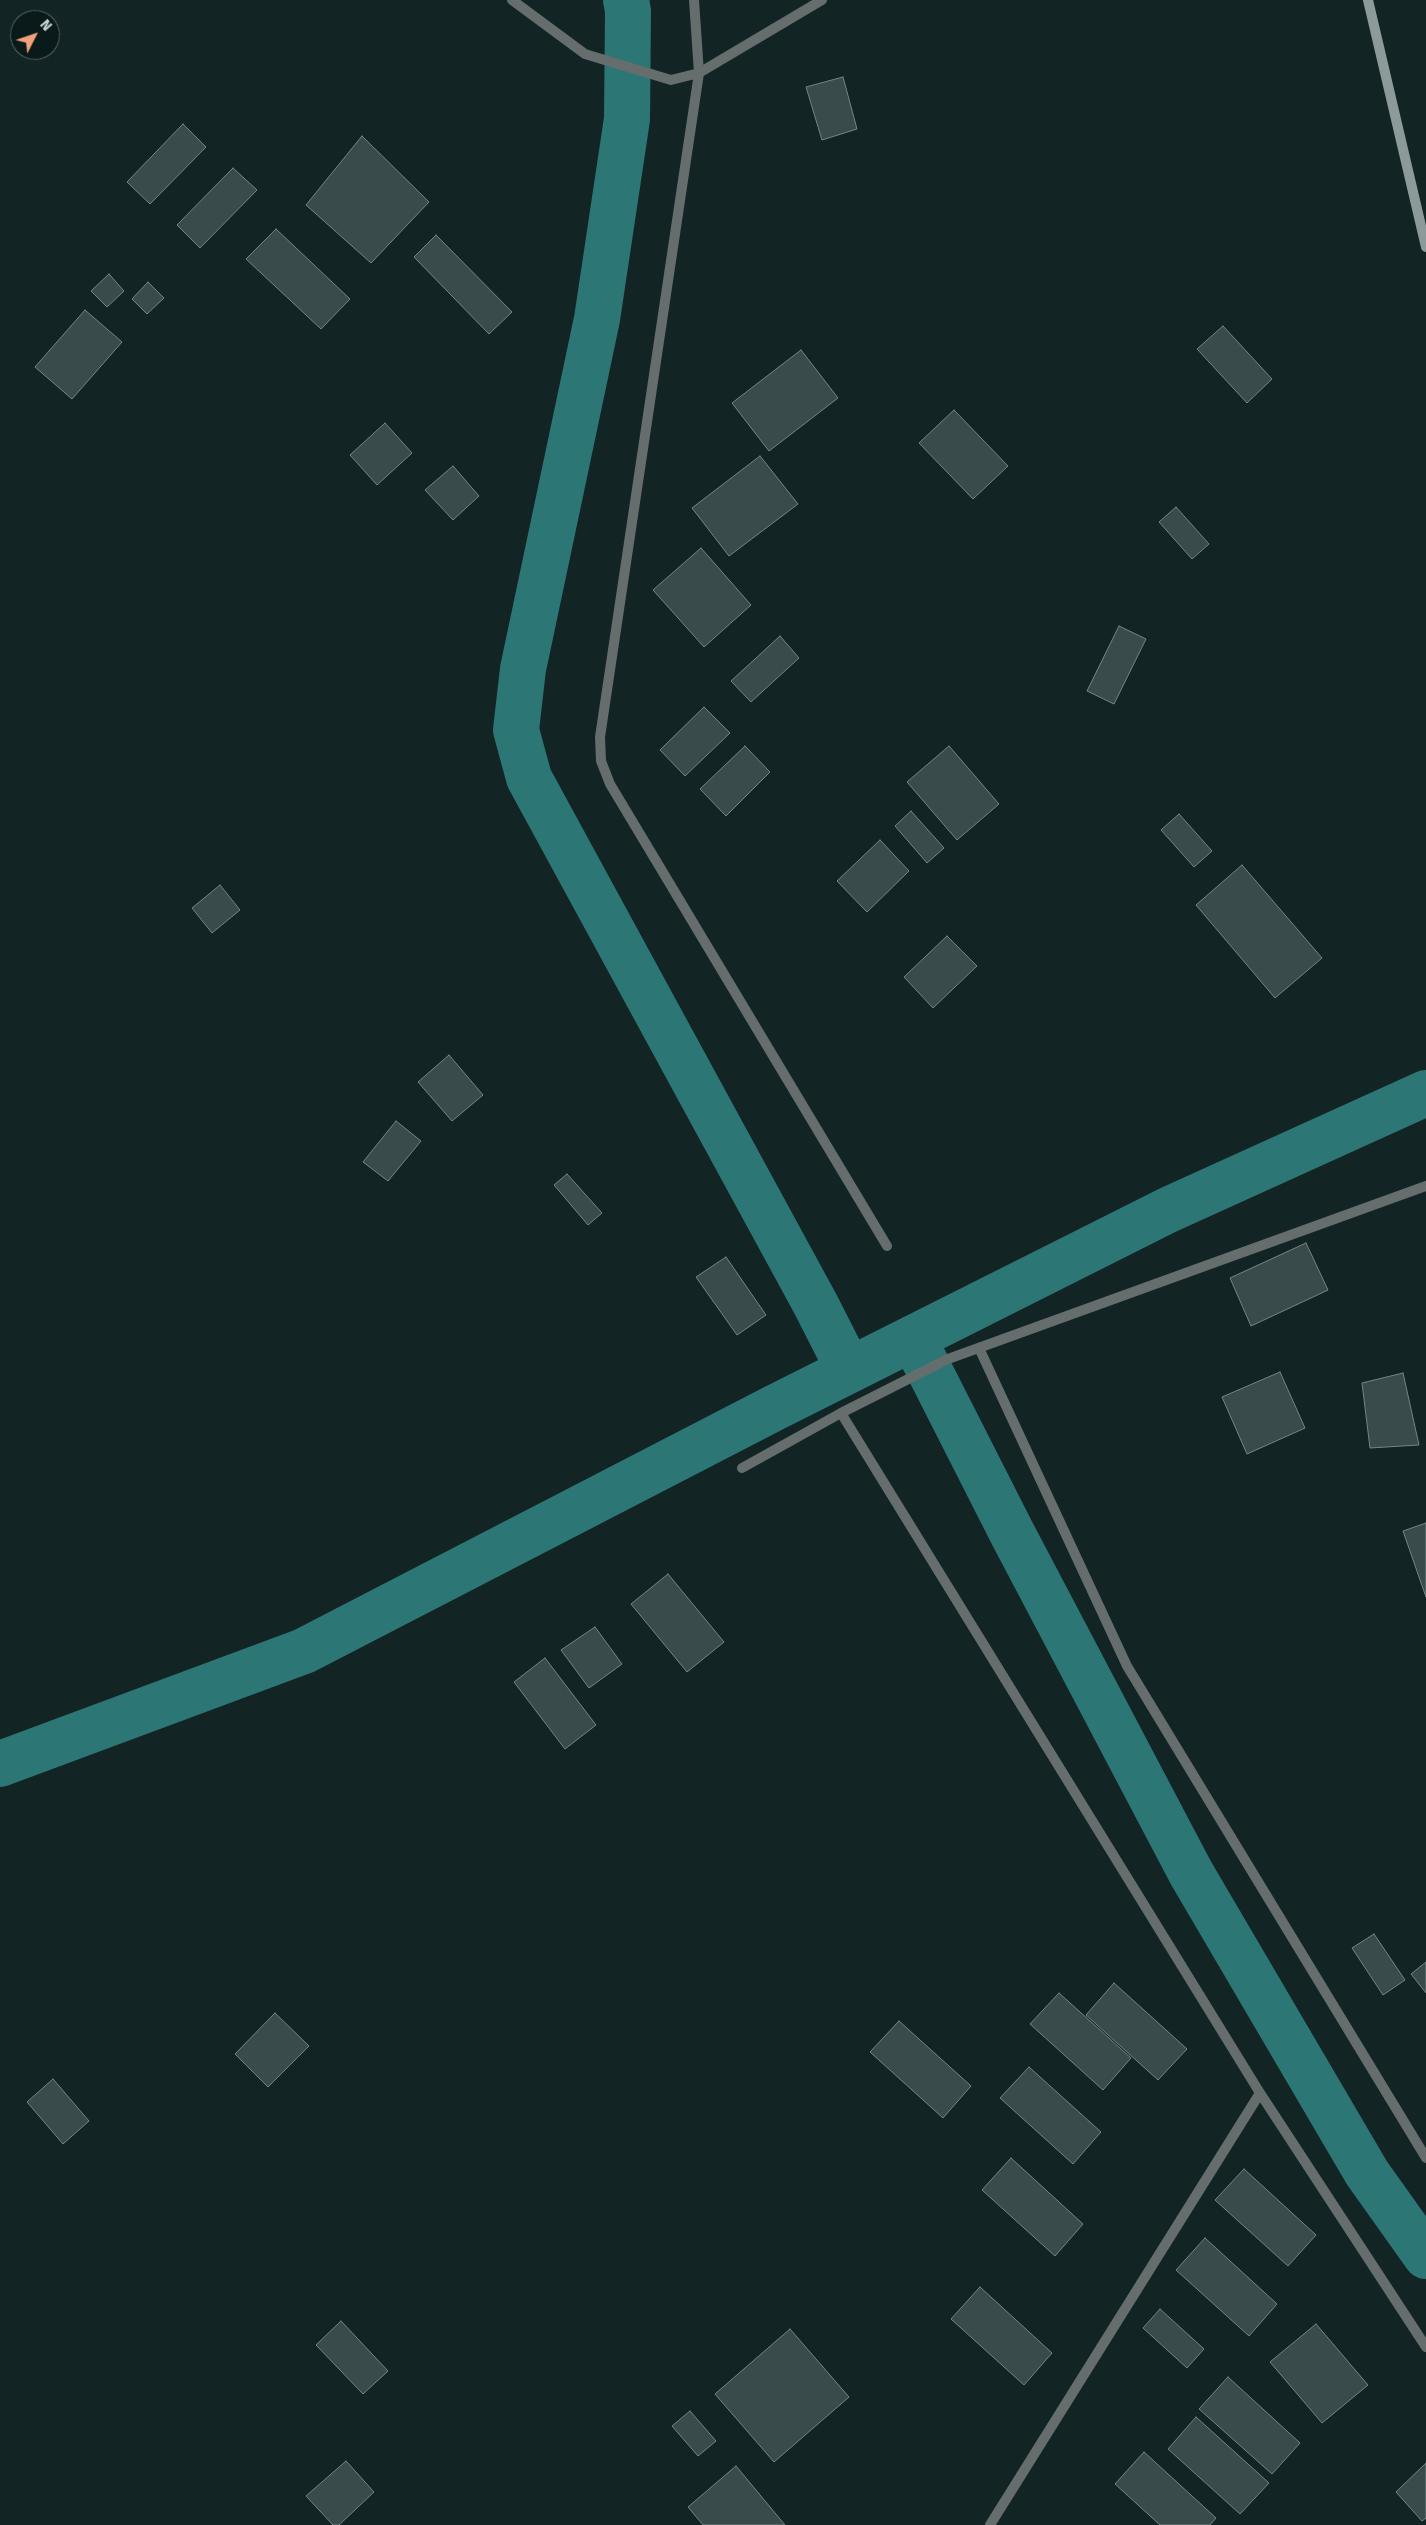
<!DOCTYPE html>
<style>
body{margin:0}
#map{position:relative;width:1426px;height:2525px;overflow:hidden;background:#132424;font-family:"Fira Sans",sans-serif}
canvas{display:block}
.north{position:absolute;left:10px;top:10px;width:50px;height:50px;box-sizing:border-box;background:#0a1a1a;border:1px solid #576565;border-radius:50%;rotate:49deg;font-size:14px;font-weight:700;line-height:20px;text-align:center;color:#cbd5d5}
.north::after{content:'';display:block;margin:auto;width:18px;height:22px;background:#f1a17c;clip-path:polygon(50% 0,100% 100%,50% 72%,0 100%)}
</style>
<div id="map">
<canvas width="1426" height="2525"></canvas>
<div class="north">N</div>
</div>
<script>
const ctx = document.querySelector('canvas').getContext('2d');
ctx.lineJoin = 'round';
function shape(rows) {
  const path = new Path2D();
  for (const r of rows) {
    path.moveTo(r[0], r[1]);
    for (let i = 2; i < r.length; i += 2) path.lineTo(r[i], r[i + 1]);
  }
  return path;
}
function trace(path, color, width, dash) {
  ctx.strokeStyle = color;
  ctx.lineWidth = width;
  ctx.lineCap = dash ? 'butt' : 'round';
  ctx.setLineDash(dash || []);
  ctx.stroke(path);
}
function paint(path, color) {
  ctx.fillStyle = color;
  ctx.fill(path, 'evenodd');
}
const canal = shape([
 [626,0,628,11,627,119,597,319,523,669,516,730,529,778,816,1305,849,1370],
 [913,1338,1012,1533,1191,1873,1367,2173,1426,2256],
 [0,1764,304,1651,774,1408,1168,1210,1426,1093]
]);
const building = shape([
 [843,77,857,129,822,140,806,87,843,77],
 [183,124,206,147,150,204,127,182,183,124],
 [362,136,429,202,371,263,306,205,362,136],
 [233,168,257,190,200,248,177,225,233,168],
 [276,229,350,299,321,329,246,259,276,229],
 [436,235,512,312,489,334,414,257,436,235],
 [109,274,124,291,107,307,91,291,109,274],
 [148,282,164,298,147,314,132,299,148,282],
 [85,310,122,342,72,399,35,367,85,310],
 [1223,326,1272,379,1247,403,1197,349,1223,326],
 [801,350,838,398,769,451,732,403,801,350],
 [954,410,1008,466,973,499,919,443,954,410],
 [385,423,412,453,377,485,350,455,385,423],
 [760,456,798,504,729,556,692,508,760,456],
 [453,466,479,496,453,520,425,490,453,466],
 [1176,507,1209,544,1192,559,1159,522,1176,507],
 [701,548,751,605,704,647,653,590,701,548],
 [1119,626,1146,639,1114,704,1087,691,1119,626],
 [780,636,799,658,751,702,731,681,780,636],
 [704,707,730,733,685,776,660,750,704,707],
 [745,746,770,772,726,816,700,789,745,746],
 [949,746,999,804,957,840,907,782,949,746],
 [911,811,944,848,927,863,895,826,911,811],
 [1179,814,1212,851,1194,867,1161,830,1179,814],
 [880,840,909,871,867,912,837,881,880,840],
 [1242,865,1322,958,1275,998,1196,905,1242,865],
 [220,885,240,910,212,933,192,908,220,885],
 [947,936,977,966,933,1008,904,977,947,936],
 [449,1055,483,1095,452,1121,418,1082,449,1055],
 [396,1121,421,1141,388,1181,363,1162,396,1121],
 [567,1174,602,1213,588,1225,554,1185,567,1174],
 [1306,1243,1328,1290,1251,1326,1230,1278,1306,1243],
 [726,1257,766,1315,737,1335,696,1277,726,1257],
 [1280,1372,1305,1428,1247,1454,1222,1397,1280,1372],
 [1403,1373,1419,1445,1370,1448,1362,1383,1403,1373],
 [1426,1523,1426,1597,1403,1531,1426,1523],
 [668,1574,724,1642,687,1672,631,1604,668,1574],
 [595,1627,622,1664,589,1688,561,1650,595,1627],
 [545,1658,596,1725,565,1749,514,1682,545,1658],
 [1374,1934,1405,1980,1383,1995,1352,1948,1374,1934],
 [1426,1962,1426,1993,1411,1974,1426,1962],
 [1114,1983,1187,2049,1158,2080,1086,2015,1114,1983],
 [1059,1993,1131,2058,1103,2090,1030,2024,1059,1993],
 [275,2013,309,2046,268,2087,235,2054,275,2013],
 [899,2021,971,2086,943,2118,870,2052,899,2021],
 [1029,2067,1101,2132,1073,2164,1000,2098,1029,2067],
 [53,2079,89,2121,63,2144,27,2102,53,2079],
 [1011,2158,1083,2224,1055,2256,982,2190,1011,2158],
 [1244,2169,1316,2235,1288,2266,1215,2200,1244,2169],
 [1205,2238,1277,2304,1249,2336,1176,2270,1205,2238],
 [980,2287,1052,2353,1024,2385,951,2319,980,2287],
 [1160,2309,1204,2349,1187,2368,1143,2328,1160,2309],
 [341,2321,388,2371,363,2394,316,2345,341,2321],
 [1316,2324,1368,2385,1322,2423,1270,2362,1316,2324],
 [790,2329,849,2397,774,2462,715,2394,790,2329],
 [1228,2377,1300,2443,1272,2474,1199,2409,1228,2377],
 [690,2411,716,2441,698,2456,672,2426,690,2411],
 [1196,2417,1269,2483,1240,2514,1168,2449,1196,2417],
 [1144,2452,1216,2518,1210,2525,1160,2525,1115,2484,1144,2452],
 [346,2461,374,2492,339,2525,333,2525,306,2496,346,2461],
 [1426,2463,1426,2518,1422,2521,1396,2492,1426,2463],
 [736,2466,785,2525,703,2525,688,2507,736,2466]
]);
const street = shape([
 [512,0,585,54,671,80,699,73,822,0],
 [694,0,699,73,600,737,601,761,610,784,887,1246],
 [979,1348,1127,1666,1426,2158],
 [841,1413,1260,2093,1426,2347],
 [742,1468,841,1413,948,1359,1426,1186],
 [990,2525,1260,2093]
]);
const secondary = shape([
 [1368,0,1426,247]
]);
trace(canal, '#2c7676', 46);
paint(building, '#394b4b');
trace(building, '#738786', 1);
trace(street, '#656d6d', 10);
trace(secondary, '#8c9a9a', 10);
</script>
